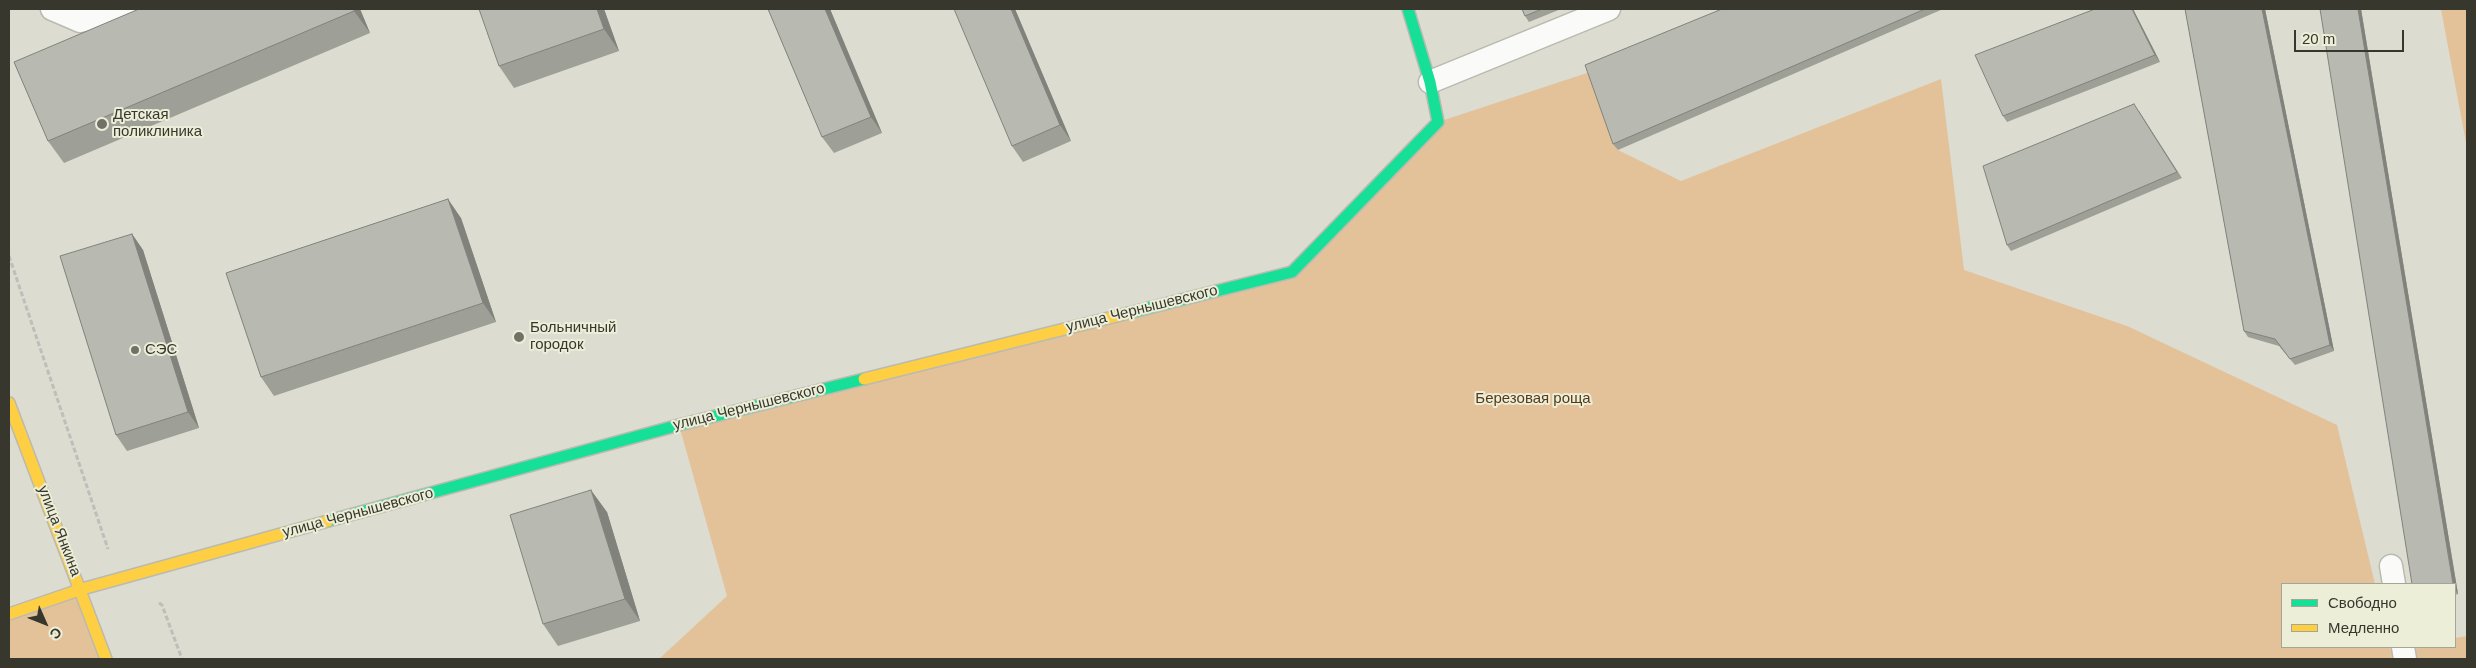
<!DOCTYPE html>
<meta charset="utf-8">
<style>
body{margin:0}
#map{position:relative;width:2476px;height:668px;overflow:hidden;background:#dcdcd0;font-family:Helvetica,sans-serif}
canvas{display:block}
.frame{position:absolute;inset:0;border:10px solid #37372e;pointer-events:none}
.legend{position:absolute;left:2281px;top:583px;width:175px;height:65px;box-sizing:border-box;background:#edeed8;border:1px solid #a4a594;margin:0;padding:6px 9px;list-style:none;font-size:15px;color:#37372e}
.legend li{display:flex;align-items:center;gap:10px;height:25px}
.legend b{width:25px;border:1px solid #a4a594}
.north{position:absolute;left:20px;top:598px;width:50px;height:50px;-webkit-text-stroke:4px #edeed8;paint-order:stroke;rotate:134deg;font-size:14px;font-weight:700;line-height:20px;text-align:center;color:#37372e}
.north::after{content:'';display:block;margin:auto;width:18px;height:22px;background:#37372e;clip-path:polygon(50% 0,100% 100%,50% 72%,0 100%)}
.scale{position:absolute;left:2294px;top:30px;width:110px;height:22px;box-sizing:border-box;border:2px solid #37372e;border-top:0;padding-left:6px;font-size:15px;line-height:18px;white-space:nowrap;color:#37372e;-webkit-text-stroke:4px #edeed8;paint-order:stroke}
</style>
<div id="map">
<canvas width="2476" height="668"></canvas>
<div class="frame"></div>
<ul class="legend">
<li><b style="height:6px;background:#16e098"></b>Свободно</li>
<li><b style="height:6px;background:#ffcf43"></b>Медленно</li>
</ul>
<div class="north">С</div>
<div class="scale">20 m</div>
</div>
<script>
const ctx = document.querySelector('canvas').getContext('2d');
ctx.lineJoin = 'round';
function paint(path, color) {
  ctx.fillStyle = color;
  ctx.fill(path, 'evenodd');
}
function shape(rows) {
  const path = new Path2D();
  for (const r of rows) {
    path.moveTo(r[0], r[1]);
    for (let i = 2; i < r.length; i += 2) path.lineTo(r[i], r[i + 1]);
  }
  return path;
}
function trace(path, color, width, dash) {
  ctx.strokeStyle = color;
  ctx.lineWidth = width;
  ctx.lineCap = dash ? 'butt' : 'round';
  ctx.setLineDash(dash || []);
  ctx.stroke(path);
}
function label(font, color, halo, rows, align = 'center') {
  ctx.font = font + ' Helvetica,sans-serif';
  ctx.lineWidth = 4;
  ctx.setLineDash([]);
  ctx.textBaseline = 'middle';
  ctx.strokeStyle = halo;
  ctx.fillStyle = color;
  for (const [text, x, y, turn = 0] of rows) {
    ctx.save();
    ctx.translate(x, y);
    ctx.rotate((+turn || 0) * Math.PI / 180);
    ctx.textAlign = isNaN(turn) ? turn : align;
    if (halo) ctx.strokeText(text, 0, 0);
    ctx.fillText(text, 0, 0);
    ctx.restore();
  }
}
const green = shape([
 [2441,9,2467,9,2467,148],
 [1590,72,1618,150,1681,181,1941,79,1964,270,2127,326,2337,425,2375,584,2282,584,2282,647,2389,647,2390,649,2455,647,2455,638,2467,636,2467,659,659,659,727,596,679,425,1292,272,1438,122],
 [82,589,106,659,9,659,9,614]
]);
const path = shape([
 [9,256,108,549],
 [159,603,162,605,182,659]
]);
const lane = shape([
 [52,9,80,21,147,9],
 [1430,82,1609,9],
 [2391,566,2394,584],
 [2403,647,2405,659]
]);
const fast = shape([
 [1129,313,1292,272,1438,122,1430,82,1408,9],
 [328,521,679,425,864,379]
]);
const slow = shape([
 [864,379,1129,313],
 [9,403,106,659],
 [9,614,82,589,328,521]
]);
const wall = shape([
 [360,9,370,33,64,163,48,141,14,62],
 [604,9,619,51,514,88,499,66],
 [768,9,830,9,882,133,834,153,822,137],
 [1015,9,1071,141,1023,162,1012,146],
 [1522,9,1561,9,1529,22,1525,16],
 [1722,9,1943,9,1618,150,1613,144],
 [2133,9,2160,62,2007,122,2003,116],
 [2185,9,2265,9,2334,351,2295,365,2279,346,2248,337,2244,331],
 [2320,9,2361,9,2458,594,2455,595,2455,584],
 [2139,111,2182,178,2011,251,2007,245],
 [461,218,496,322,274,396,261,377],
 [132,234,143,250,199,428,127,451,116,435],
 [607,512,640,621,558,646,543,624]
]);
const shadedWall = shape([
 [354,9,360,9,370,33,354,11],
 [597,9,604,9,619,51,604,29],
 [825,9,830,9,882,133,871,117],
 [1011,9,1015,9,1071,141,1060,125],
 [2132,9,2133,9,2160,62,2155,55],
 [2262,9,2265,9,2334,351,2330,345],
 [2358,9,2361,9,2458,594,2455,589,2455,584,2453,584],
 [448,199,461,218,496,322,483,303],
 [132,234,143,250,199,428,188,412],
 [591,490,607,512,640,621,625,599]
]);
const building = shape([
 [139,9,354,9,354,11,48,141,14,62,139,9],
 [479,9,597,9,604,29,499,66,479,9],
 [768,9,825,9,871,117,822,137,768,9],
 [954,9,1011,9,1060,125,1012,146,954,9],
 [1522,9,1542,9,1525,16,1522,9],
 [1722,9,1925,9,1613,144,1585,65,1722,9],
 [2095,9,2132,9,2155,55,2003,116,1975,55,2095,9],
 [2185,9,2262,9,2330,345,2290,359,2275,339,2244,331,2185,9],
 [2320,9,2358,9,2453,584,2412,584,2320,9],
 [2134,104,2177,172,2007,245,1983,166,2134,104],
 [448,199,483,303,261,377,226,273,448,199],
 [132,234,188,412,116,435,60,256,132,234],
 [591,490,625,599,543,624,510,515,591,490]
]);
const markers = [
 [102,124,6,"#717167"],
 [519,337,6,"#717167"],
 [135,350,5,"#717167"]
];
const poiNames = [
 ["Детская",113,115],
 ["поликлиника",113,132],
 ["Больничный",530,328],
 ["городок",530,345],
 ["СЭС",145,350]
];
const streetNames = [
 ["улица Чернышевского",1142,309,-14],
 ["улица Чернышевского",749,407,-14],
 ["улица Чернышевского",358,513,-15],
 ["улица Янкина",59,531,69]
];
const parkNames = [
 ["Березовая роща",1533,399]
];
paint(green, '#e3c29a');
trace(lane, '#babab1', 25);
trace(fast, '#babab1', 14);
trace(slow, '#babab1', 14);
trace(path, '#bebeba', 3, [5, 2.5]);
trace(lane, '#fafaf8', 22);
trace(fast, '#16e098', 11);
trace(slow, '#ffcf43', 11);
paint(wall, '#9ea098');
paint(shadedWall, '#81827c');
paint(building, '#b8bab1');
trace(building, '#81827c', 1);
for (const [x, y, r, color] of markers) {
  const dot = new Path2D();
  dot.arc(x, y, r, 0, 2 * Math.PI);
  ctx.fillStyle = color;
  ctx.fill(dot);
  trace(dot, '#edeed8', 2);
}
label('15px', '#37372e', '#edeed8', poiNames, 'left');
label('15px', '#37372e', '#edeed8', streetNames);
label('15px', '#573a19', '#edeed8', parkNames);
</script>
